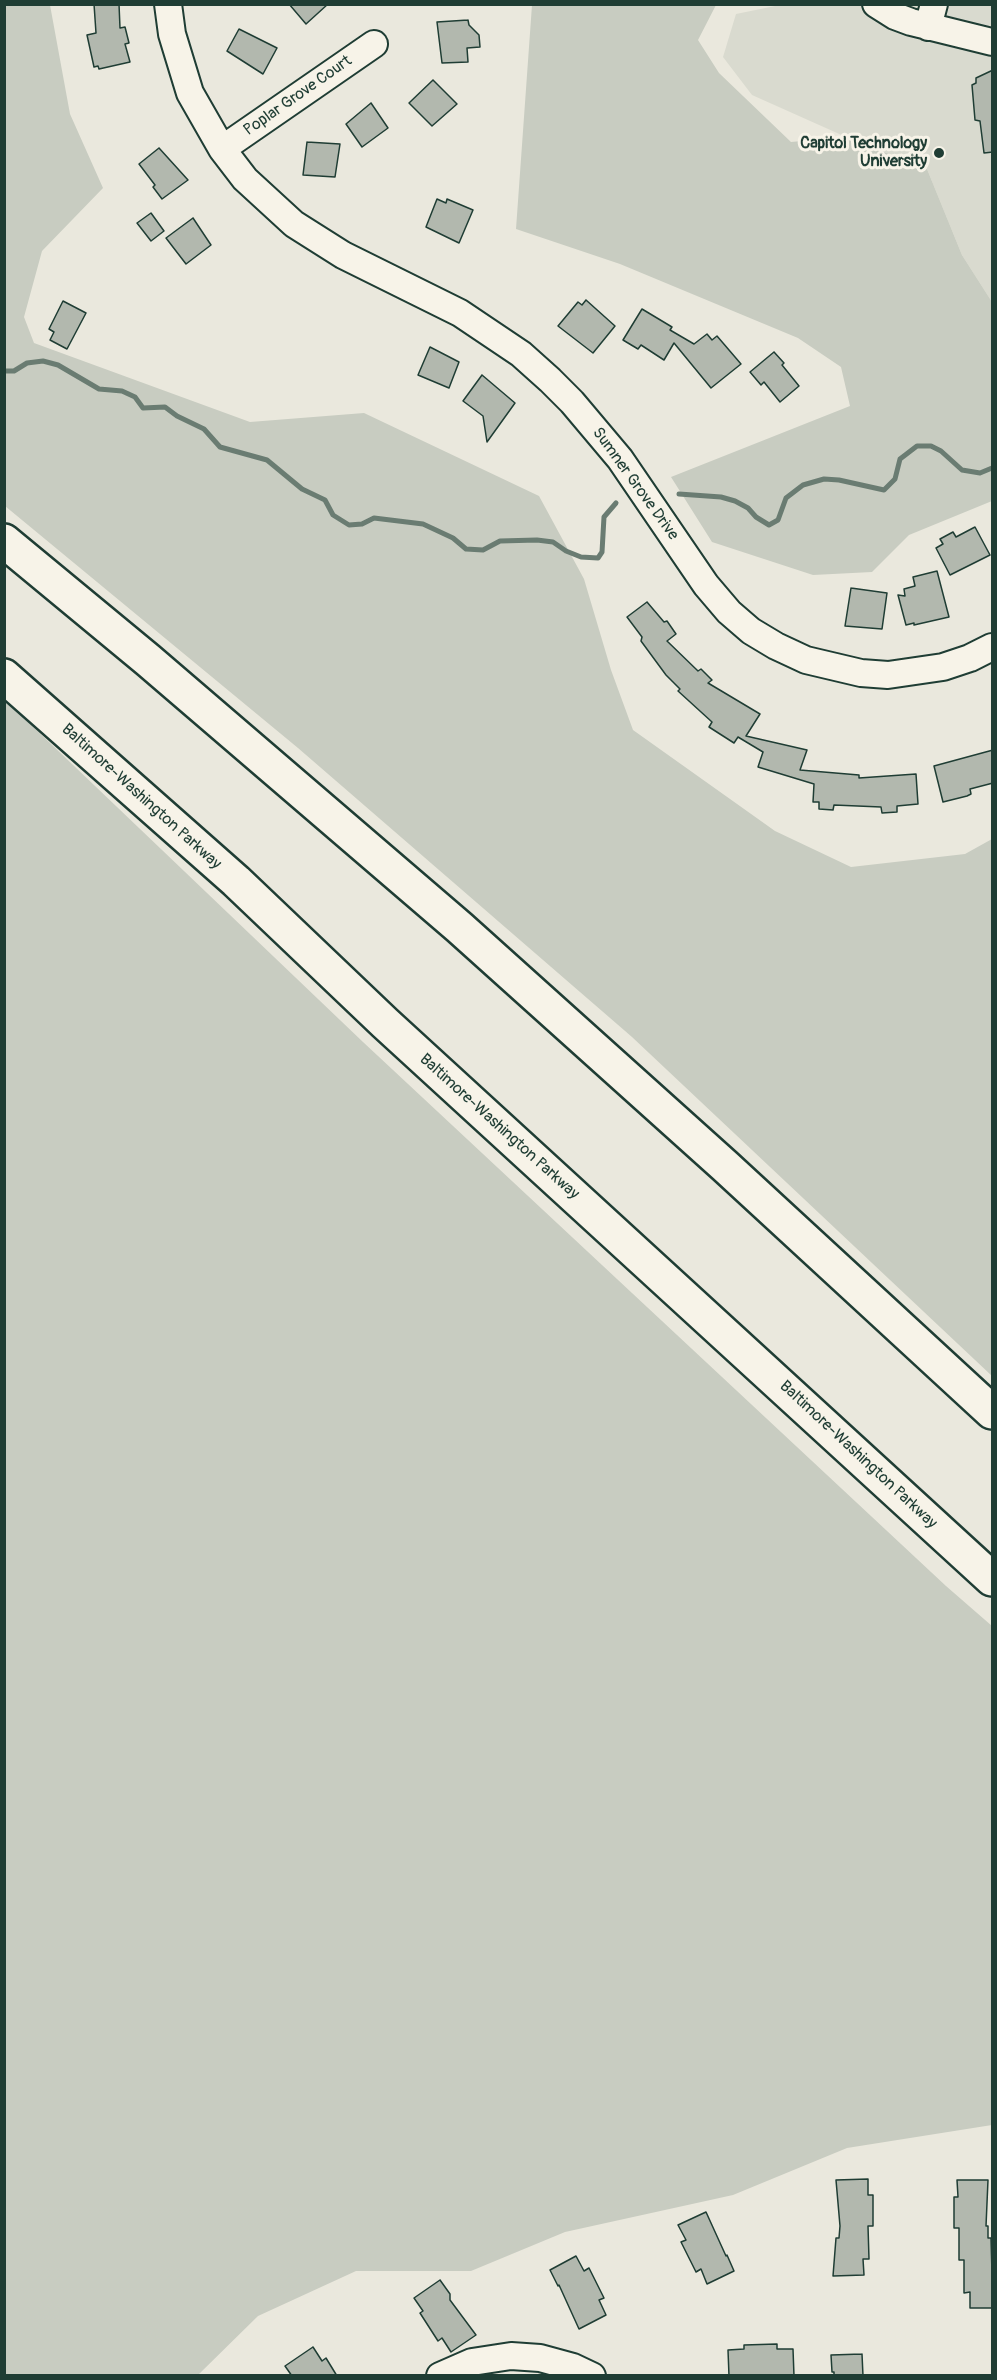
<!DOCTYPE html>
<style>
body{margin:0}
#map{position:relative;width:997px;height:2380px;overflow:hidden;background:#eae8dd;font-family:Pangolin,sans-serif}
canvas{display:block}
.frame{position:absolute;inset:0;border:6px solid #1f3d34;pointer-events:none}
</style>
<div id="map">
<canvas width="997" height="2380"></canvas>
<div class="frame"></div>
</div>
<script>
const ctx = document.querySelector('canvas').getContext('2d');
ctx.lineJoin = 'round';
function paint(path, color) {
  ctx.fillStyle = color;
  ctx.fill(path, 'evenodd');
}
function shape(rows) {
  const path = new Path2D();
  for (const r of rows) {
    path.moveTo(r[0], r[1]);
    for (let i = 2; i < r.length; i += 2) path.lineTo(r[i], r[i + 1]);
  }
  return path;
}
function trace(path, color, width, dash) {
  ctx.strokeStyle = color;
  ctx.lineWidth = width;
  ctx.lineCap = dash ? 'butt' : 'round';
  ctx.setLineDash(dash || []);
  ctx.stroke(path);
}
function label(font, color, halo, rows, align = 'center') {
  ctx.font = font + ' Pangolin,sans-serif';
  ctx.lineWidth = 6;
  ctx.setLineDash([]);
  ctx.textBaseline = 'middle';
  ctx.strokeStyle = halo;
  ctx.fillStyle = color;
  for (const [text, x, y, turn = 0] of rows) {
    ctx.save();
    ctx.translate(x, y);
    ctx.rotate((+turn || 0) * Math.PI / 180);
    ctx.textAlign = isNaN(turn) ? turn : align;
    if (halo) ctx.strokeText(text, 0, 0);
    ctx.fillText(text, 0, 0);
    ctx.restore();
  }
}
const built = shape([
 [780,5,992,5,992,302,962,255,927,169,846,137,752,95,723,57,736,14]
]);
const green = shape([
 [4,5,50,5,70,114,103,188,42,251,24,317,34,343,250,422,364,413,539,496,584,579,611,670,633,730,775,831,851,867,965,854,992,839,992,1376,632,1037,298,748,5,506],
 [532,5,716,5,698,40,719,73,791,142,846,137,927,169,962,255,992,302,992,501,909,535,872,572,813,575,712,542,671,477,850,406,841,367,798,338,620,264,516,229],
 [5,700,363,1042,946,1586,992,1626,992,2125,847,2148,733,2195,565,2232,471,2271,356,2271,258,2316,198,2375,5,2375]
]);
const stream = shape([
 [4,371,14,371,27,363,43,361,58,365,99,389,122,391,135,397,143,408,165,407,177,416,204,429,220,447,267,460,302,489,325,500,333,515,349,525,362,524,374,518,423,524,453,538,466,549,483,550,500,541,537,540,553,542,566,551,581,557,598,558,602,552,604,517,616,503],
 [679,494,721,497,735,501,748,508,756,517,769,525,778,520,786,498,803,485,824,479,839,480,884,490,895,479,900,459,917,446,931,446,941,451,962,470,980,473,992,468]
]);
const building = shape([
 [94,4,119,4,120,28,125,27,129,43,125,44,130,62,99,69,98,66,94,67,87,35,96,33,94,4],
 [289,4,328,4,306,24,289,4],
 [468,20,469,25,479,35,480,47,467,48,468,62,442,63,437,22,468,20],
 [239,29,277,48,263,74,227,51,239,29],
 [993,70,993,152,984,153,980,121,975,120,972,85,976,83,976,78,993,70],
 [433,80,457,104,432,126,409,103,433,80],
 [371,103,388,128,362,147,346,124,371,103],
 [307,142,340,144,335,177,303,175,307,142],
 [159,148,188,180,162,199,153,187,155,185,139,164,159,148],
 [437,199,446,203,447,199,473,210,459,243,426,227,437,199],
 [151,213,164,231,151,241,137,223,151,213],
 [193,218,211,245,186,264,166,238,193,218],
 [586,300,615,326,593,353,558,326,578,302,582,305,586,300],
 [63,301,86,313,67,349,50,340,54,332,49,329,63,301],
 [642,309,672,327,670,330,694,344,707,334,712,340,717,336,741,364,711,388,674,343,664,360,641,345,638,349,623,340,642,309],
 [430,347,459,362,449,388,418,375,430,347],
 [774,352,784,363,782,365,799,386,780,402,764,382,761,385,750,372,774,352],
 [482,375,515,403,487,442,483,416,463,401,482,375],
 [975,527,990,555,950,575,936,548,943,544,940,539,953,532,956,537,975,527],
 [937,571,949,617,914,625,914,623,906,625,898,595,905,596,904,589,915,586,913,577,937,571],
 [851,588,887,593,882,629,845,626,851,588],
 [647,602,664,622,667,621,676,634,667,641,698,671,701,669,712,680,708,683,760,714,746,736,807,750,800,770,859,775,859,778,916,774,918,804,897,806,897,812,882,813,881,807,834,805,833,810,819,809,819,802,813,802,814,784,758,767,763,752,738,737,734,743,709,727,712,722,678,691,680,689,666,675,641,641,642,637,627,617,647,602],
 [993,750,993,783,970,789,971,794,967,796,943,802,934,766,993,750],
 [868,2179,868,2195,873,2195,873,2226,868,2226,869,2259,863,2259,864,2275,833,2276,836,2238,839,2238,840,2226,836,2180,868,2179],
 [957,2180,988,2180,986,2226,988,2226,988,2238,991,2238,993,2308,970,2308,970,2292,964,2293,964,2260,959,2260,959,2228,954,2228,954,2197,958,2197,957,2180],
 [706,2212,726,2256,727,2255,734,2271,707,2284,701,2269,696,2272,681,2242,686,2240,678,2225,706,2212],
 [576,2256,584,2271,589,2268,604,2298,599,2300,606,2315,579,2329,559,2285,558,2286,550,2270,576,2256],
 [440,2280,450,2294,450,2300,476,2335,451,2352,442,2338,438,2341,420,2313,423,2311,414,2298,440,2280],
 [777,2344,777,2349,793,2349,794,2376,729,2376,728,2350,744,2349,744,2345,777,2344],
 [313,2347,322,2361,326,2358,337,2376,292,2376,285,2366,313,2347],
 [862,2354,863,2376,834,2376,834,2372,832,2372,831,2355,862,2354]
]);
const minor = shape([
 [168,4,172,34,190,93,222,149,245,179,294,224,343,255,460,313,521,354,550,380,572,402,620,459,706,585,729,612,751,631,776,646,806,660,861,673,888,675,943,667,970,658,992,647],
 [876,4,895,16,911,22,992,42],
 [928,27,934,4],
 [222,149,374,44],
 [440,2376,472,2362,511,2356,540,2358,573,2367,592,2376]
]);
const highway = shape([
 [4,541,148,660,459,927,725,1166,992,1412],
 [4,676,236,881,385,1023,992,1579]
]);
const markers = [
 [939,153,6,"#1f3d34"]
];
const streetNames = [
 ["Poplar Grove Court",298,96,-35],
 ["Sumner Grove Drive",635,484,54],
 ["Baltimore-Washington Parkway",141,797,42],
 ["Baltimore-Washington Parkway",499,1127,42],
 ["Baltimore-Washington Parkway",858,1455,43]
];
const poiNames = [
 ["Capitol Technology",927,144],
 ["University",927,162]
];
paint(built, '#d9dacf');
paint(green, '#c8ccc1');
trace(stream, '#6a7c72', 5);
paint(building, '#b2b8ae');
trace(building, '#1f3d34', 1.5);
trace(minor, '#1f3d34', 30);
trace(highway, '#1f3d34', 38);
trace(minor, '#f7f3e8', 26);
trace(highway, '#f7f3e8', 33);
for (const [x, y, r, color] of markers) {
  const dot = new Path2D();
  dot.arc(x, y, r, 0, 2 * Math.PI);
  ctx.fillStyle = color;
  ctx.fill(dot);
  trace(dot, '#f7f3e8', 2);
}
label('16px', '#1f3d34', '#f7f3e8', streetNames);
label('bold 16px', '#1f3d34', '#f7f3e8', poiNames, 'right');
</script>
